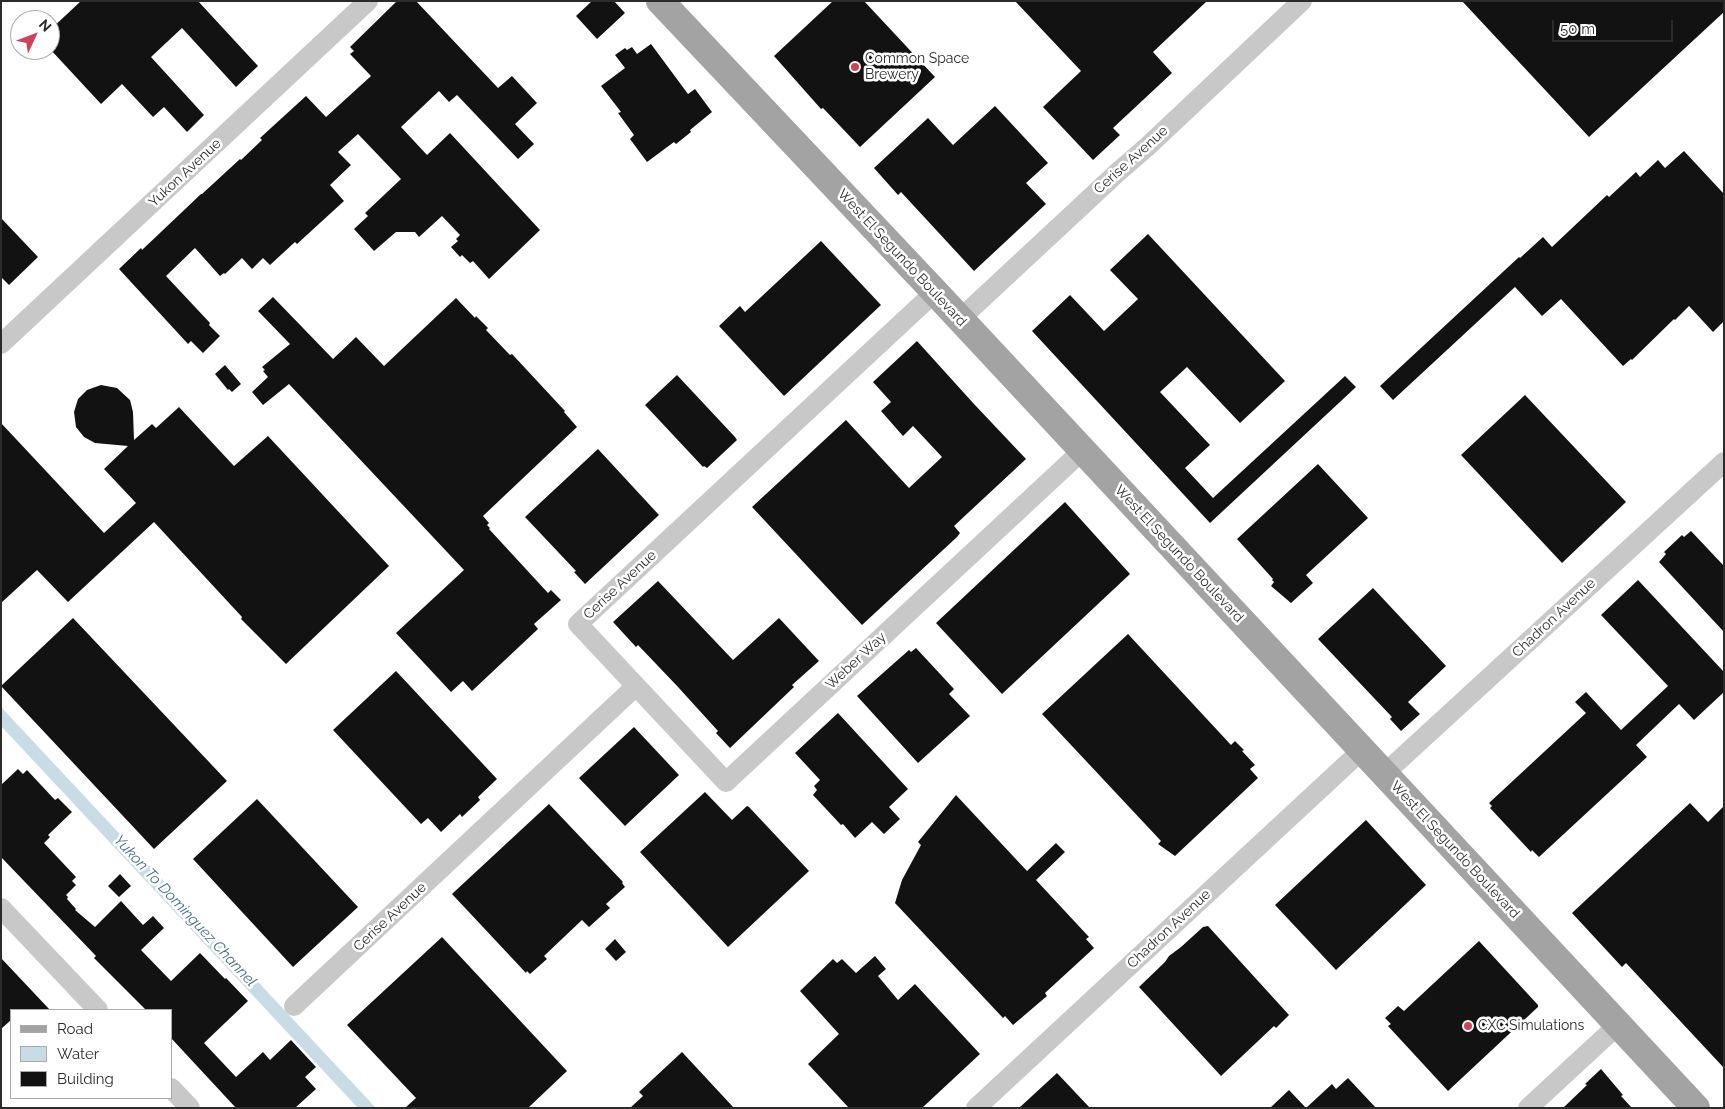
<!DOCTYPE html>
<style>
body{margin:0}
#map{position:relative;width:1725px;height:1109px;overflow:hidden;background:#fff;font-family:Raleway,sans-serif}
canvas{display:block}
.frame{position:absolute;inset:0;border:2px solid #2b2b2b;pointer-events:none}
.legend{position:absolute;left:10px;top:1009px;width:162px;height:90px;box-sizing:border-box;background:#fff;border:1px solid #aaa;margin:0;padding:6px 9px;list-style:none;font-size:15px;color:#2b2b2b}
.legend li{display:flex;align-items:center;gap:10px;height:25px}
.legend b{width:25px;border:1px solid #aaa}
.north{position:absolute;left:10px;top:10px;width:50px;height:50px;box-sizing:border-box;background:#fff;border:1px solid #aaa;border-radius:50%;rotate:47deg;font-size:14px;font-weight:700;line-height:20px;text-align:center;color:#2b2b2b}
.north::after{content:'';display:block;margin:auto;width:18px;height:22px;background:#cd4357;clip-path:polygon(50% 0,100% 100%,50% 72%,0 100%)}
.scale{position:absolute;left:1552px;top:20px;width:121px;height:22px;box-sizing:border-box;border:2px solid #2b2b2b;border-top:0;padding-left:6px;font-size:15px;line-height:18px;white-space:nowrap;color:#2b2b2b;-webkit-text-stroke:4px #fff;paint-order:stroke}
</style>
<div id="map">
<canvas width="1725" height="1109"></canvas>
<div class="frame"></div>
<ul class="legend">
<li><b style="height:6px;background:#a3a3a3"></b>Road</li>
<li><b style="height:14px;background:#c9dce5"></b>Water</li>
<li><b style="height:14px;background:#121212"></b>Building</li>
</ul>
<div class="north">N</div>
<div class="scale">50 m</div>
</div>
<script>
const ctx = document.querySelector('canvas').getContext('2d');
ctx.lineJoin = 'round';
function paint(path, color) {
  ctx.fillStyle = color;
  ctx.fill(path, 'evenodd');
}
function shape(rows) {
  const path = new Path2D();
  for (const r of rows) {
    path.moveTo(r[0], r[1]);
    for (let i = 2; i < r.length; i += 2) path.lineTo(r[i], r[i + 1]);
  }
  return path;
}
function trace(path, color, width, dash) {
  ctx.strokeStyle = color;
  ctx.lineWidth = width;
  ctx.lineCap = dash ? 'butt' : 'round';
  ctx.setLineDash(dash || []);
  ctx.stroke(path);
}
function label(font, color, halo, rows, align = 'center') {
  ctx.font = font + ' Raleway,sans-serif';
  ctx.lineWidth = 5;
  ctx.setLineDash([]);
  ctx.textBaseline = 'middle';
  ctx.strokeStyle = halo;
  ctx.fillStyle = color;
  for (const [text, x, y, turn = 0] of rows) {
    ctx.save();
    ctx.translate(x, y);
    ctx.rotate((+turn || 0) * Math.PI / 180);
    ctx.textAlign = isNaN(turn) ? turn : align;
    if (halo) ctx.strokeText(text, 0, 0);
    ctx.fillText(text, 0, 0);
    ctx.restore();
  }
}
const water = shape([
 [1,707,376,1108,358,1108,1,726]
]);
const building = shape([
 [81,1,198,1,258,66,236,87,182,28,151,57,204,115,187,132,164,107,153,117,122,84,101,104,50,49,50,30],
 [397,1,416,1,498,88,512,76,537,103,515,124,534,144,518,159,457,95,449,102,439,91,401,127,427,155,450,133,540,230,489,279,473,261,470,263,462,255,460,257,451,247,458,241,456,239,460,235,442,216,419,237,415,232,396,232,374,251,354,229,368,216,365,213,401,179,358,134,338,152,351,165,330,185,344,201,297,244,295,242,270,265,263,258,252,269,242,258,225,274,224,273,220,276,195,248,166,276,210,323,209,325,220,336,203,353,191,341,188,344,119,269,141,248,142,250,201,194,202,194,240,159,241,160,262,140,260,138,306,96,326,117,371,76,350,54,354,51,350,47],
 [592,1,614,1,625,13,597,39,576,16],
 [833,1,864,1,935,77,860,147,823,108,821,109,774,56],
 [1015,1,1207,1,1153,52,1172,73,1113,128,1120,135,1093,160,1043,107,1081,71],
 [1462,1,1724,1,1724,12,1589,137],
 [651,44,688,94,695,89,712,112,690,130,691,132,676,144,674,142,647,162,630,139,634,135,618,113,621,112,601,86,625,68,615,55,625,48,627,50,632,47,637,54],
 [995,106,1048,163,1026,183,1046,204,974,271,901,192,898,195,874,168,928,118,953,145],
 [1684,151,1724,194,1724,321,1713,332,1689,306,1675,320,1674,319,1632,360,1631,359,1623,366,1561,299,1542,316,1515,287,1393,400,1380,386,1519,257,1520,258,1543,237,1552,247,1607,195,1609,197,1636,172,1640,177,1658,160,1665,168],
 [1,218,38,257,9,285,1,277],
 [1148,234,1285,381,1240,423,1187,367,1160,392,1210,445,1185,468,1213,498,1345,376,1356,387,1210,523,1032,331,1070,295,1104,331,1138,299,1110,270],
 [821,241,881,305,784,396,719,326,740,306,745,312],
 [273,297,333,359,356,337,384,366,456,298,475,318,476,316,488,328,486,330,510,355,512,354,565,411,564,412,577,427,483,516,489,523,487,525,490,528,489,529,548,593,551,590,561,600,534,624,538,629,472,691,463,681,451,692,396,633,464,570,289,384,263,405,252,392,268,377,263,371,265,370,262,367,290,344,258,311],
 [917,341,974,404,1026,459,954,526,960,533,957,537,862,625,752,507,846,420,909,488,942,457,913,426,903,436,881,411,891,402,873,382],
 [225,365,241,384,232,392,229,389,228,390,215,374],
 [677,375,735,437,737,440,707,468,704,466,703,467,645,405],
 [101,385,117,388,130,400,133,412,134,440,152,424,156,428,179,407,234,466,268,436,389,566,286,664,241,619,242,617,154,522,68,602,37,570,1,603,1,423,104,533,136,503,104,469,128,446,95,443,84,437,76,427,74,412,78,399,87,390],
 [1525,395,1626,502,1562,563,1461,455],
 [598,449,659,515,585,584,574,572,576,571,525,517],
 [1318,464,1368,518,1306,575,1313,583,1291,603,1271,586,1274,582,1272,580,1273,579,1237,539],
 [1065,502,1130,574,1002,694,936,623],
 [1691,531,1724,566,1724,632,1659,562,1666,554,1664,552,1682,535,1684,537],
 [1638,580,1724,672,1724,692,1694,720,1679,704,1636,745,1647,757,1539,857,1532,850,1531,852,1490,808,1492,806,1489,803,1586,713,1575,702,1586,692,1621,730,1668,686,1601,615],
 [658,581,733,660,779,618,819,661,792,685,794,687,730,748,716,733,718,731,678,687,638,645,636,647,613,622],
 [1373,588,1446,666,1408,702,1420,714,1401,731,1390,719,1392,717,1318,639],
 [73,618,227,781,154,849,1,686],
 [1128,634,1231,745,1235,741,1244,750,1242,751,1255,765,1250,769,1258,778,1175,856,1158,844,1161,841,1042,714],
 [916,648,954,689,949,694,970,716,918,763,857,696,909,650,911,652],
 [396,671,497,779,478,797,480,800,462,817,460,814,441,832,428,818,421,824,333,730],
 [838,713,908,789,889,807,900,819,884,834,872,822,855,838,843,824,841,825,813,795,817,790,814,786,820,780,795,753],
 [634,727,679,775,625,826,579,778],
 [18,769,23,774,27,770,55,800,58,798,72,812,48,835,50,837,44,843,76,877,72,881,76,885,66,895,68,897,67,899,76,909,75,910,95,927,121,901,143,925,153,916,164,928,141,950,171,981,200,953,225,979,226,978,248,1001,204,1043,236,1077,263,1052,270,1060,291,1040,316,1067,305,1077,316,1089,295,1108,236,1108,171,1038,171,1010,146,1010,94,958,96,956,1,857,1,785],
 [705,792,732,820,747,806,749,807,809,871,728,947,640,852],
 [956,795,1027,871,1056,843,1065,852,1036,880,1089,937,1086,939,1094,948,1045,993,1047,996,1013,1025,1005,1016,1003,1018,895,903,902,880,921,845,918,842],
 [257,799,358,907,293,967,193,859],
 [1690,803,1708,822,1724,806,1724,1068,1626,963,1622,967,1572,913],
 [549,804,623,882,622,883,625,887,606,904,610,908,589,927,582,920,544,956,547,959,530,974,527,971,526,973,452,894],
 [1366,820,1426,885,1336,970,1275,905],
 [120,874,131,886,119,897,108,886],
 [1208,926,1289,1015,1276,1028,1274,1026,1221,1076,1139,987,1165,962,1169,956,1181,947,1203,927],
 [442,937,567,1071,528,1108,405,1108,416,1098,347,1025],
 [615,939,626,952,616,961,605,949],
 [1479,941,1538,1005,1538,1007,1448,1091,1388,1026,1391,1024,1385,1018,1398,1006,1404,1011],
 [875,956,886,969,878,976,898,1000,915,984,980,1054,922,1108,849,1108,808,1064,839,1034,800,991,833,959,837,963,842,959,856,973],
 [1,958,50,1010,11,1010,11,1020,1,1029],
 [682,1052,734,1108,630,1108,643,1096,639,1092],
 [1601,1069,1623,1095,1621,1096,1632,1108,1563,1108,1587,1085,1585,1084],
 [1057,1073,1090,1108,1019,1108],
 [1348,1078,1376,1108,1306,1108,1332,1084,1336,1089],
 [1289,1090,1306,1108,1270,1108]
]);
const street = shape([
 [935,292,578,624,726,782,1082,451],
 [960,319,1118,172,1148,146,1302,1],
 [1,344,368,1],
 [1384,774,1724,462],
 [1,908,98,1010],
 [294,1006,636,686],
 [171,1088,190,1108],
 [976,1108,1362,750],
 [1528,1108,1619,1024]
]);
const primary = shape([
 [660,1,935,292,1696,1108]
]);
const markers = [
 [855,67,5,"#cd4357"],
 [1468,1026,5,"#cd4357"]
];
const poiNames = [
 ["Common Space",865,59],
 ["Brewery",865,75],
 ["CXC Simulations",1478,1026]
];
const streetNames = [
 ["Cerise Avenue",1131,160,-42],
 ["Yukon Avenue",185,173,-43],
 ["West El Segundo Boulevard",902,258,47],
 ["West El Segundo Boulevard",1179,554,47],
 ["Cerise Avenue",620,585,-43],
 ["Chadron Avenue",1554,618,-43],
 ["Weber Way",856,661,-43],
 ["West El Segundo Boulevard",1455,850,47],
 ["Cerise Avenue",390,917,-43],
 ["Chadron Avenue",1169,929,-43]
];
const waterNames = [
 ["Yukon To Dominguez Channel",185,911,47]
];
paint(water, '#c9dce5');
paint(building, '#121212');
trace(street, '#c8c8c8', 20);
trace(primary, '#a3a3a3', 28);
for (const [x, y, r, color] of markers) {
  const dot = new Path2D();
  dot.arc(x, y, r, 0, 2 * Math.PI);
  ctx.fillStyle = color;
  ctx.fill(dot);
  trace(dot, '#fff', 2);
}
label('14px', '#2b2b2b', '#fff', poiNames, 'left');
label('14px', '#2b2b2b', '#fff', streetNames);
label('italic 15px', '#456f82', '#fff', waterNames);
</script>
